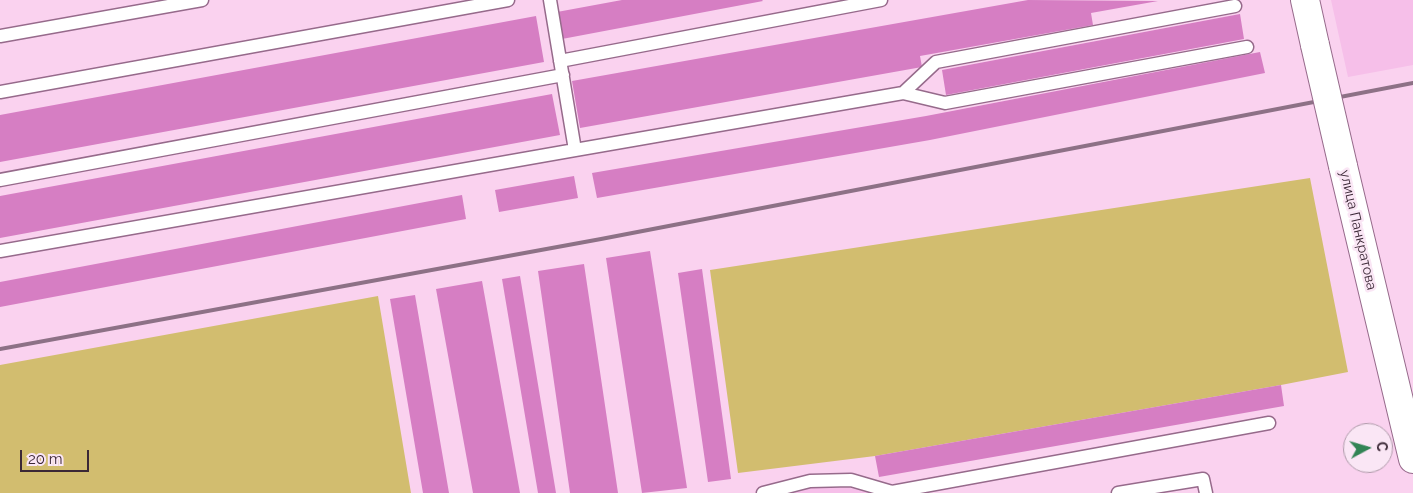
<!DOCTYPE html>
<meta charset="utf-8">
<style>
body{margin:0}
#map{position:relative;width:1413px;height:493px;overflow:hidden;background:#fad2ef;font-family:Raleway,sans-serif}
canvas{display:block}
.north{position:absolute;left:1343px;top:423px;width:50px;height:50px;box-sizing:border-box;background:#fae6f5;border:1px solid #ae9aa9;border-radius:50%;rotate:84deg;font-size:14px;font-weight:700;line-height:20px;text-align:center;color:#3b2836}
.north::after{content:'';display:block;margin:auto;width:18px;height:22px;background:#328455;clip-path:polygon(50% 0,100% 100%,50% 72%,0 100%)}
.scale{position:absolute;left:20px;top:450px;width:69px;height:22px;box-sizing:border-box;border:2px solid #3b2836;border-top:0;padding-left:6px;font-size:15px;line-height:18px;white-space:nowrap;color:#3b2836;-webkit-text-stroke:4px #fae6f5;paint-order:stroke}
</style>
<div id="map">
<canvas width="1413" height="493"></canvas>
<div class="north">С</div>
<div class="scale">20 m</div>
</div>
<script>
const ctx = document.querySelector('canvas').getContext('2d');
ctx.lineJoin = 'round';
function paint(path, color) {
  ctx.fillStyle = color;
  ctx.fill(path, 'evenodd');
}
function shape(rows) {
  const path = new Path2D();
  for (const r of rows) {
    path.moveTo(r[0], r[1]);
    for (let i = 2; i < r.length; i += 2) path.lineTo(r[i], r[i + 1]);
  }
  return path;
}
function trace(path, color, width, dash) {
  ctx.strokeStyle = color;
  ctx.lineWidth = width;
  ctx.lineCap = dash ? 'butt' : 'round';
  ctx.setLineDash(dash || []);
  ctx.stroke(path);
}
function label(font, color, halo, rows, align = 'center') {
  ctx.font = font + ' Raleway,sans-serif';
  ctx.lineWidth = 5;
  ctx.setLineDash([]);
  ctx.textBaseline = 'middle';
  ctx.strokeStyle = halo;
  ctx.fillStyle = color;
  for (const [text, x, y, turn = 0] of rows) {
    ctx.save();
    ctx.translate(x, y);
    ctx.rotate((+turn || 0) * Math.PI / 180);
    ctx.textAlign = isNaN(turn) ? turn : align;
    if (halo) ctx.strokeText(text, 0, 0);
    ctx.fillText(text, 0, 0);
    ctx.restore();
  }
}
const built = shape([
 [1331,0,1413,0,1413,65,1348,77],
 [811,488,850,488,871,493,794,493]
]);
const green = shape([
 [1310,178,1348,372,1281,385,875,456,738,473,710,270],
 [378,296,411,493,0,493,0,365]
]);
const building = shape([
 [622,0,762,0,763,1,562,39,557,12],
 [1028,0,1158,1,1091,13,1093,25,920,56,922,67,580,128,572,81],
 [1240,14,1244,39,946,95,942,70],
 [536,16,544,62,0,162,0,115],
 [1260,52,1265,73,930,140,597,198,592,173,926,116],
 [552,94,560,135,0,238,0,196],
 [574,176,578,198,499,212,495,190],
 [462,195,466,219,0,307,0,282],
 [650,251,687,488,642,493,606,258],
 [584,264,618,493,570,493,538,271],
 [702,269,731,479,708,482,678,273],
 [520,276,556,493,538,493,502,279],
 [482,281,520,493,473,493,436,289],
 [415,295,449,493,423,493,390,299],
 [1281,385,1284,406,879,477,875,456]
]);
const lane = shape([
 [0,36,202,0],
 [560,61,881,0],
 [0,92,508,0],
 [903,93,936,62,1235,6],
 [575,150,903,93,945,103,1247,47],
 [0,180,563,75],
 [0,251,575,150,550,0],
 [763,493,810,481,851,480,892,492,1269,423],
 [1118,493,1203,479,1206,493]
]);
const secondary = shape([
 [1305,0,1315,45],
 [1343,166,1413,459]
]);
const rail = shape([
 [0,349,601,239,1413,83]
]);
const secondaryBridge = shape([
 [1315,45,1343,166]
]);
const streetNames = [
 ["улица Панкратова",1358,230,77]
];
paint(built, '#f6bfe9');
paint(green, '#d2bd6f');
paint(building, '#d67ec3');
trace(lane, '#966a8b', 15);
trace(secondary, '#966a8b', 30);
trace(lane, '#fff', 12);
trace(secondary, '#fff', 28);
trace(rail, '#8d7186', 4);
trace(secondaryBridge, '#966a8b', 30, []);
trace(secondaryBridge, '#fff', 28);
label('14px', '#3b2836', '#fae6f5', streetNames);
</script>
